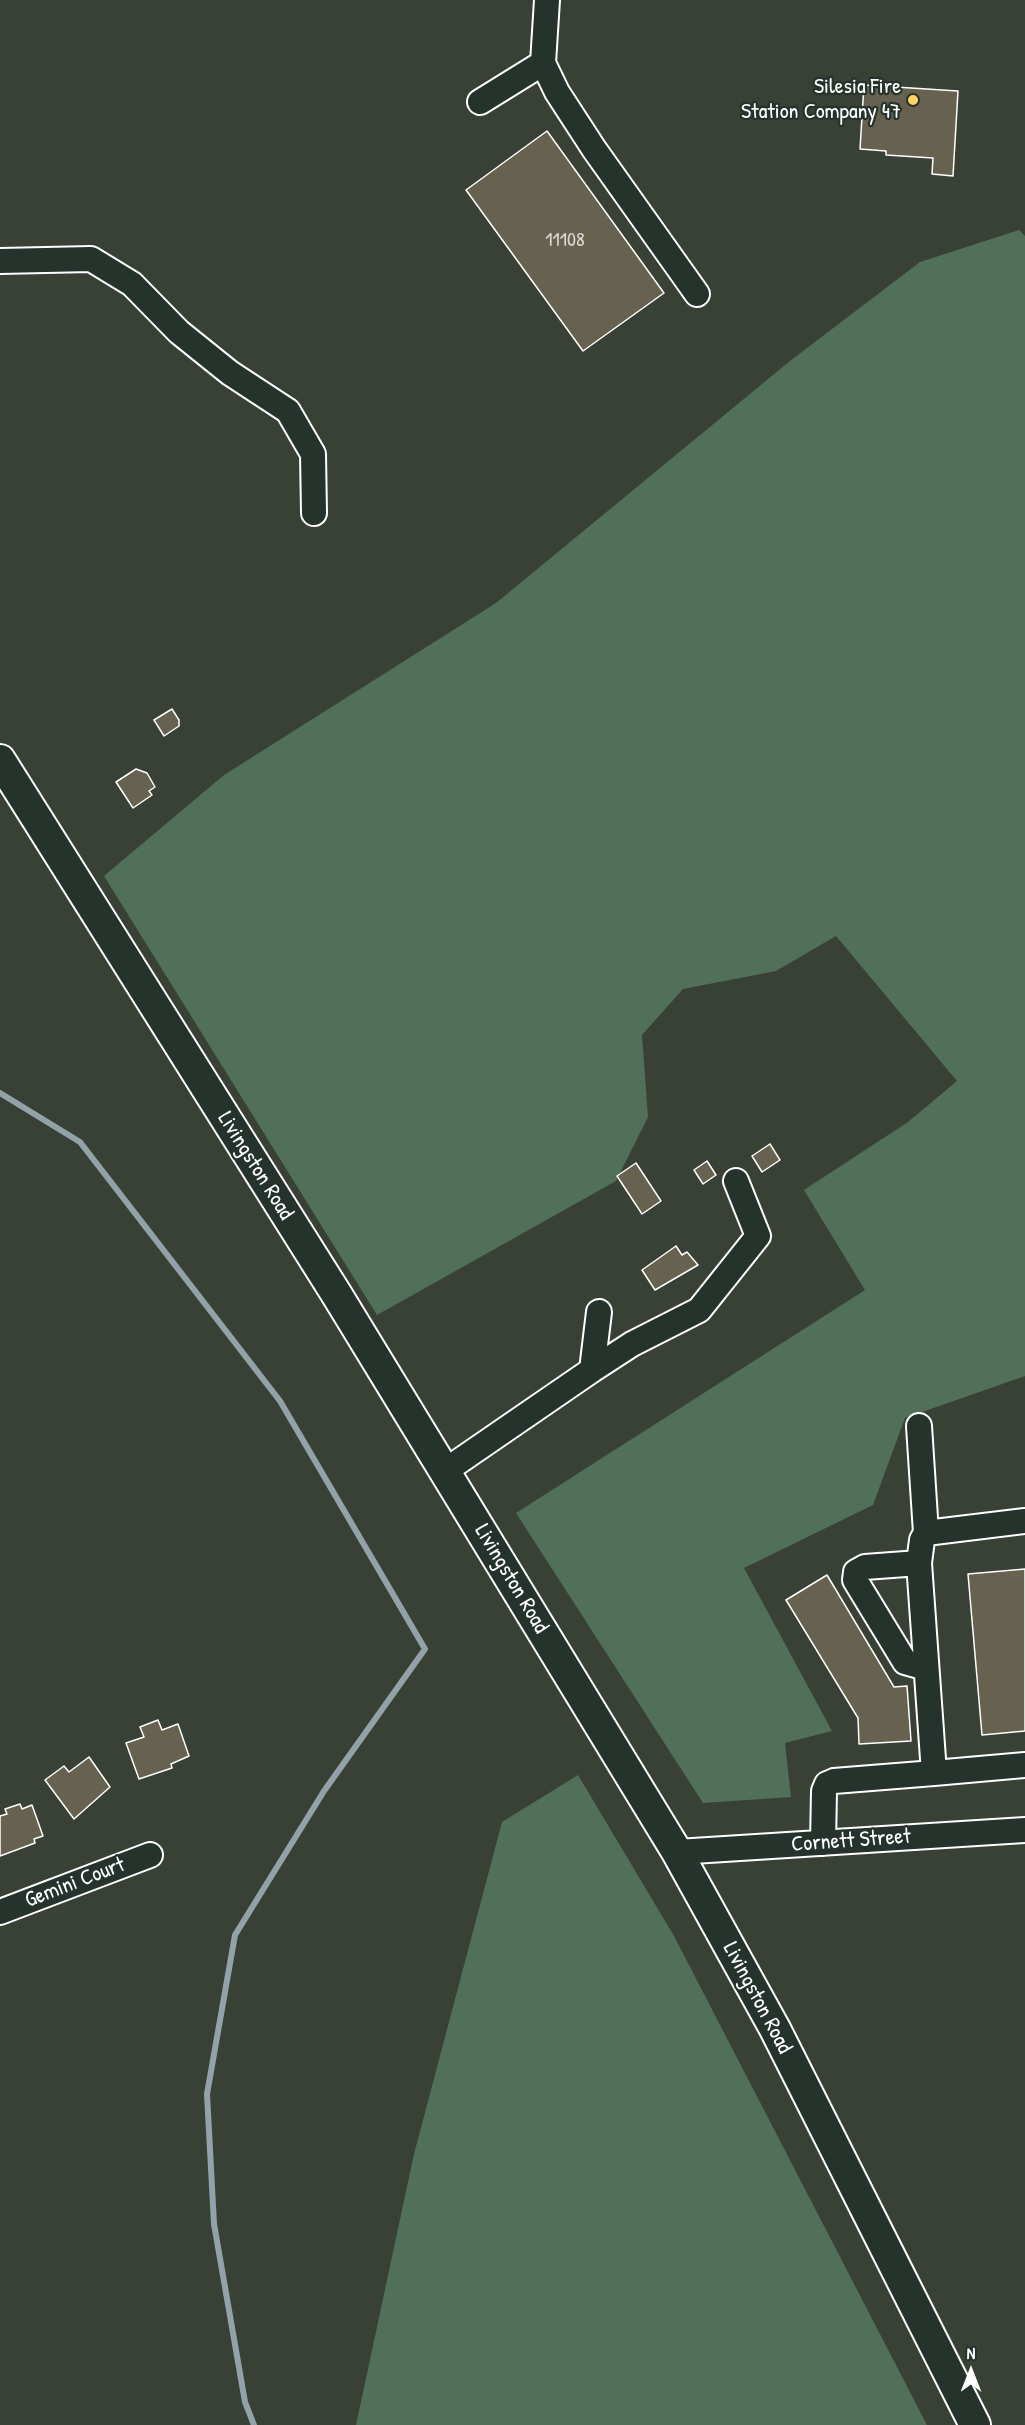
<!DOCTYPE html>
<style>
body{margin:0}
#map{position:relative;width:1025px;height:2425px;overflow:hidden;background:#394137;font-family:"Patrick Hand",sans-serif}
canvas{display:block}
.north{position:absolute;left:941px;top:2341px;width:60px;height:60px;-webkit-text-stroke:4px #26332d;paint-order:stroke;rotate:0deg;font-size:16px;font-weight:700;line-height:24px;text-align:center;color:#fff}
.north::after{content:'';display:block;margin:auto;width:21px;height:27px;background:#fff;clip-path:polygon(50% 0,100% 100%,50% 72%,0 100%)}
</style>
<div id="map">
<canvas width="1025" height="2425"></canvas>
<div class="north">N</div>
</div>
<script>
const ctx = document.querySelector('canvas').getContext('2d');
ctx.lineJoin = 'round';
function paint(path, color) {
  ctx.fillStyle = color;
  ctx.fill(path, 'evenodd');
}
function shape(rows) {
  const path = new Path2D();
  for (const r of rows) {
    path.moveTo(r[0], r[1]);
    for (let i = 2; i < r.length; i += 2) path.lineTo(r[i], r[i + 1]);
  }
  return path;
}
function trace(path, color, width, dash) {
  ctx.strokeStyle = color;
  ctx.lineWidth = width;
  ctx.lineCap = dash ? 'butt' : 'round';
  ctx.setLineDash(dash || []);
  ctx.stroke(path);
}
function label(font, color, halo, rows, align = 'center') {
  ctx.font = font + ' "Patrick Hand",sans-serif';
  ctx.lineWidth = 4.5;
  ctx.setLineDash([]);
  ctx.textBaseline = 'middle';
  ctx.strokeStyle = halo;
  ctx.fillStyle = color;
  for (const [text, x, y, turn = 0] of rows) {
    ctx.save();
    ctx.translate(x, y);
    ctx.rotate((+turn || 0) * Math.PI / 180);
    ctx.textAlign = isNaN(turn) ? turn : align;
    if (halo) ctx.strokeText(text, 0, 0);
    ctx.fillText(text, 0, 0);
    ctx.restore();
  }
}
const green = shape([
 [1019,230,1025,236,1025,1376,905,1418,873,1505,744,1568,832,1731,785,1743,791,1797,703,1803,516,1513,865,1290,804,1190,908,1122,957,1081,836,936,776,971,683,989,642,1035,648,1117,616,1181,377,1315,104,876,224,775,496,603,790,361,920,262],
 [578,1775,674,1936,927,2425,356,2425,414,2154,502,1822]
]);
const stream = shape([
 [0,1093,80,1142,280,1401,425,1649,324,1791,235,1935,207,2094,214,2224,245,2402,254,2425]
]);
const building = shape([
 [864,85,958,91,953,176,932,174,933,158,886,155,886,151,860,149,864,85],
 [547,131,664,293,583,351,466,190,547,131],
 [172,709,179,720,179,726,164,736,154,720,172,709],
 [136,769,147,773,155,787,149,791,152,795,133,808,116,782,136,769],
 [770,1144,780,1160,762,1172,752,1156,770,1144],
 [707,1161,716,1175,703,1184,694,1170,707,1161],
 [636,1163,661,1201,642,1214,617,1176,636,1163],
 [676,1246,682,1255,687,1252,698,1265,655,1290,642,1270,676,1246],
 [1025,1569,1025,1731,982,1735,968,1574,1025,1569],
 [827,1575,894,1687,907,1686,911,1741,859,1744,858,1718,786,1600,827,1575],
 [158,1720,162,1730,178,1724,189,1756,171,1764,172,1768,139,1779,126,1743,144,1737,140,1727,158,1720],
 [89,1757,110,1787,74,1819,45,1780,64,1766,69,1772,89,1757],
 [20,1804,22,1809,32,1805,43,1836,34,1839,35,1843,0,1856,0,1816,7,1814,5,1809,20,1804]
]);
const minor = shape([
 [543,63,557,92,594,149,697,294],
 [480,102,543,63,547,0],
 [0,261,91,259,132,284,179,332,230,373,288,411,313,454,314,513],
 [592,1370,632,1344,699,1310,758,1236,736,1181],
 [919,1426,926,1533],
 [445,1471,592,1370,599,1312],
 [1025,1521,926,1533,922,1540,919,1563,934,1773,1025,1765],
 [919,1563,865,1567,856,1572,855,1580,905,1662,926,1668],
 [823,1843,824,1791,827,1784,834,1781,934,1773],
 [677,1852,1025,1830],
 [0,1912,150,1855]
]);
const major = shape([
 [0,760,337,1295,677,1852,775,2029,975,2425]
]);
const markers = [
 [913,100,6,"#ffd166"]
];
const numberNames = [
 ["11108",565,241]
];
const poiNames = [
 ["Silesia Fire",901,87],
 ["Station Company 47",901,112]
];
const streetNames = [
 ["Livingston Road",255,1166,58],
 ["Livingston Road",511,1579,59],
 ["Cornett Street",851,1841,-4],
 ["Gemini Court",75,1883,-21],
 ["Livingston Road",757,1998,62]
];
paint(green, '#50705a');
trace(stream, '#93a1a9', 6);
paint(building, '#66624f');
trace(building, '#fff', 1.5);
trace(minor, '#fff', 28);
trace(major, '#fff', 34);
trace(minor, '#26332d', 24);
trace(major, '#26332d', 30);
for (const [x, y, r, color] of markers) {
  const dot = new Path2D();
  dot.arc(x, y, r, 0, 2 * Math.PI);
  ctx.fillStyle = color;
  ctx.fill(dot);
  trace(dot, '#26332d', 2);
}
label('20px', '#d9d8d3', null, numberNames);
label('22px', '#fff', '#26332d', poiNames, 'right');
label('22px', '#fff', '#26332d', streetNames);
</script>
